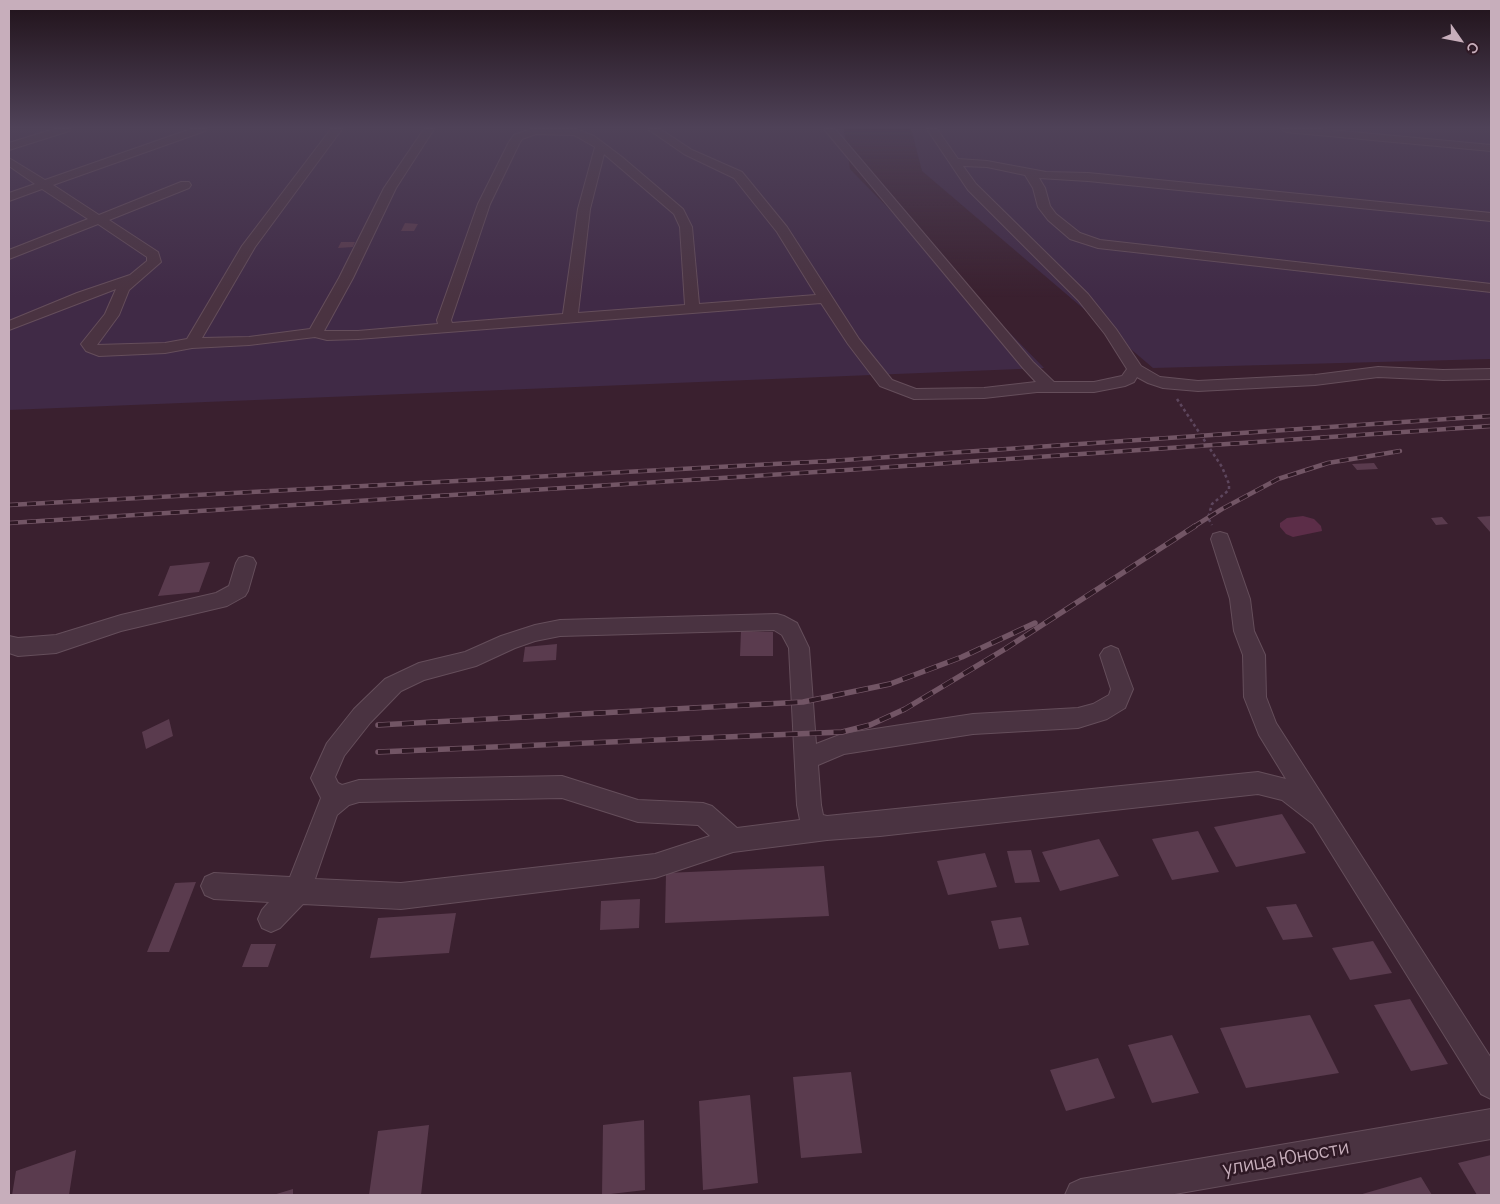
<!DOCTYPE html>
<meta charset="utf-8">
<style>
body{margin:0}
#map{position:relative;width:1500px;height:1204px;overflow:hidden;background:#3a202f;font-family:Manrope,sans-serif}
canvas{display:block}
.frame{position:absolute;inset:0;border:10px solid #c7aebb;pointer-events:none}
.north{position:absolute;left:1435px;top:15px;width:50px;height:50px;-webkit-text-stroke:4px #2f1925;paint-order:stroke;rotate:123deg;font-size:14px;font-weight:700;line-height:20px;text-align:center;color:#c7aebb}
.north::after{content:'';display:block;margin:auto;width:18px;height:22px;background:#c7aebb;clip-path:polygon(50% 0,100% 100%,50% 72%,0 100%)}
</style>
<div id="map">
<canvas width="1500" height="1204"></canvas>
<div class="frame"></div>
<div class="north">С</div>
</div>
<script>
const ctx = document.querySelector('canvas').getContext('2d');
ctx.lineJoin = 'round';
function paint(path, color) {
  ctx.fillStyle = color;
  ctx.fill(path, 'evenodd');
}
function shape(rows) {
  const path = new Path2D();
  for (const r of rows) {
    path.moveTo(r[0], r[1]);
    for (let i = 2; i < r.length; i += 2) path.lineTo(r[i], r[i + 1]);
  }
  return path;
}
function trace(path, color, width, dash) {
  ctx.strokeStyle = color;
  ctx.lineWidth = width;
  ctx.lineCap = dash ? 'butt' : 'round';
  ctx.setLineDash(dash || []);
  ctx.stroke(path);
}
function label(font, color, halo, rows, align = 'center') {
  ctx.font = font + ' Manrope,sans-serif';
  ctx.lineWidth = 5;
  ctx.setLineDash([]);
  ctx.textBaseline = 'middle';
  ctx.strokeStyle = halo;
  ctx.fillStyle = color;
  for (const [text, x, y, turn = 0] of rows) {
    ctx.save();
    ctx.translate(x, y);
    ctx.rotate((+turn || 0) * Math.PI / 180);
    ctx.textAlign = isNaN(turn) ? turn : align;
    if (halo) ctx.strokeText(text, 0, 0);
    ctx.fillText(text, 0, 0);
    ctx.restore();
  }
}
const green = shape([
 [9,129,844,129,850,169,1044,368,9,410],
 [911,129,1491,129,1491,359,1153,368,922,171]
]);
const water = shape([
 [1303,516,1314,519,1321,526,1322,531,1293,537,1286,534,1280,527,1280,523,1287,518]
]);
const building = shape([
 [405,223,418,224,414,231,401,231],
 [341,242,355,242,353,247,338,248],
 [1374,463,1378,469,1357,470,1352,464],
 [1491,516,1491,533,1477,517],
 [1442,517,1448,524,1436,525,1431,518],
 [210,562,199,592,158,596,170,566],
 [741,631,773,632,773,656,740,656],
 [557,644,556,660,523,662,525,647],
 [169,719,173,736,146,749,142,732],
 [1282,814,1306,853,1236,867,1214,827],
 [1198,831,1219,872,1172,880,1152,839],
 [1099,839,1119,876,1060,891,1042,852],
 [1031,850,1040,882,1015,883,1007,851],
 [985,853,997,887,948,895,937,861],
 [824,866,829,916,665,923,666,873],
 [196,882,169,952,147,952,175,883],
 [640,899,639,928,600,930,601,901],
 [1296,904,1313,937,1283,940,1266,907],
 [456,913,449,953,370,958,378,918],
 [1021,917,1029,945,999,949,991,921],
 [1373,941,1392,973,1350,980,1332,948],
 [251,944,276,944,268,967,242,967],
 [1410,999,1448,1064,1411,1071,1374,1005],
 [1310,1015,1339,1073,1246,1088,1220,1028],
 [1172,1035,1199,1093,1152,1103,1128,1045],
 [1098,1058,1115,1098,1066,1111,1050,1070],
 [851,1072,862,1153,801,1158,793,1077],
 [750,1095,758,1183,703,1190,699,1101],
 [644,1120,645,1190,602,1195,603,1125],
 [429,1125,421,1195,369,1195,378,1131],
 [76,1150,69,1195,12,1195,16,1171],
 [1491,1155,1491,1195,1477,1195,1458,1163],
 [1421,1177,1432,1195,1359,1195],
 [293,1189,293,1195,273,1195]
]);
const path = shape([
 [1177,399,1222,467,1229,484,1229,490,1212,504,1208,518,1212,525]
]);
const minor = shape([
 [54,129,70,129,69,131,9,150,9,143,54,129],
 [191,129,206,129,205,131,53,185,99,215,181,182,189,182,191,185,189,188,109,220,158,252,161,262,129,290,119,315,97,345,165,343,187,339,242,246,331,129,342,129,255,247,202,338,249,337,310,329,339,278,384,188,424,129,434,129,396,188,353,278,324,331,358,331,438,324,437,320,478,204,509,142,514,135,531,129,576,129,594,136,622,157,683,209,692,227,699,304,816,295,777,232,734,178,684,154,648,129,660,129,692,150,742,172,787,227,859,339,892,380,916,389,984,388,1036,382,1023,368,824,129,835,129,1033,362,1054,382,1094,382,1122,376,1127,369,1105,334,1078,300,968,190,927,129,937,129,958,159,987,161,1046,172,1088,173,1491,213,1491,221,1088,181,1039,178,1045,188,1050,206,1056,214,1080,233,1100,240,1491,284,1491,292,1098,248,1070,239,1048,220,1038,207,1033,188,1025,175,987,167,963,166,976,184,1088,294,1116,329,1141,366,1160,377,1198,381,1315,375,1378,367,1443,370,1491,369,1491,379,1443,380,1378,377,1315,385,1198,391,1163,388,1148,383,1137,377,1134,382,1125,386,1094,392,1037,392,984,398,914,399,880,386,848,344,821,303,358,339,327,340,315,337,249,345,192,348,165,353,99,356,86,351,81,344,105,314,116,289,9,330,9,321,77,293,130,275,147,261,147,257,98,224,9,259,9,250,88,219,42,189,9,201,9,193,35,184,9,166,9,158,45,180,191,129],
 [536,134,574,135,595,147,578,209,563,314,452,323,451,320,490,204,519,144,522,139,536,134],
 [604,154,674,214,680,227,685,305,578,313,590,209,604,154],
 [1281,129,1320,129,1491,145,1491,151,1286,132,1281,129],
 [1220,532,1227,534,1229,539,1250,599,1254,631,1265,655,1266,697,1276,723,1491,1058,1491,1099,1481,1094,1313,824,1282,800,1258,794,880,836,827,840,733,852,655,878,401,909,303,904,280,928,271,932,262,928,258,919,262,910,269,902,214,899,205,895,201,886,205,877,214,873,290,877,321,798,311,778,327,743,354,709,385,679,419,663,465,652,501,636,535,625,560,620,777,614,784,616,797,623,809,648,816,744,842,734,973,714,1078,708,1093,704,1109,695,1111,689,1100,655,1104,649,1111,646,1118,649,1133,689,1125,708,1107,719,1078,728,973,734,844,754,818,765,821,805,823,815,827,816,1258,772,1286,779,1259,735,1244,697,1243,655,1234,631,1230,599,1211,539,1213,534,1220,532],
 [774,630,782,635,789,648,797,805,800,820,737,828,712,806,703,803,638,800,562,776,359,780,342,785,338,783,335,777,344,756,370,723,401,691,424,680,476,666,515,648,535,641,560,636,774,630],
 [562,798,638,822,698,825,710,836,655,854,401,883,315,879,337,815,349,805,359,802,562,798],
 [246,556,253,558,256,563,248,591,245,596,227,606,121,631,56,653,18,656,9,653,9,636,18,638,56,635,121,615,216,593,229,586,236,563,239,558,246,556],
 [1491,1109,1491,1139,1169,1195,1065,1195,1070,1184,1081,1179,1491,1109]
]);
const railFar1 = shape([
 [9,505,830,461,1491,416],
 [9,523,832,471,1491,426],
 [1193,527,1222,509,1278,479,1328,463,1400,451]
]);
const rail = shape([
 [378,725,803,702,890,684,962,657,1035,623],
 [378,752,842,732,870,725,905,709,1005,649,1195,526]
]);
const nearStreetnames = [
 ["улица Юности",1286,1159,-10]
];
paint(green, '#402a46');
paint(water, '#5c2d48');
paint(building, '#5a3b4e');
trace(minor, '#654e5b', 2);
trace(path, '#5d465d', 2.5, [3, 3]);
paint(minor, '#4a3341');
trace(railFar1, '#725565', 4.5);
trace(rail, '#725565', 5.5);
trace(railFar1, '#2f1925', 3, [9]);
trace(rail, '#2f1925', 4, [12]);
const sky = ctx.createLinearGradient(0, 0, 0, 297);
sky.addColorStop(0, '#20121a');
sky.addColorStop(0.43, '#4f4258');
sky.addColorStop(1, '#4f425800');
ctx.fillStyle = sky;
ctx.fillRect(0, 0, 1500, 297);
label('19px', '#c7aebb', '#2f1925', nearStreetnames);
</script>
